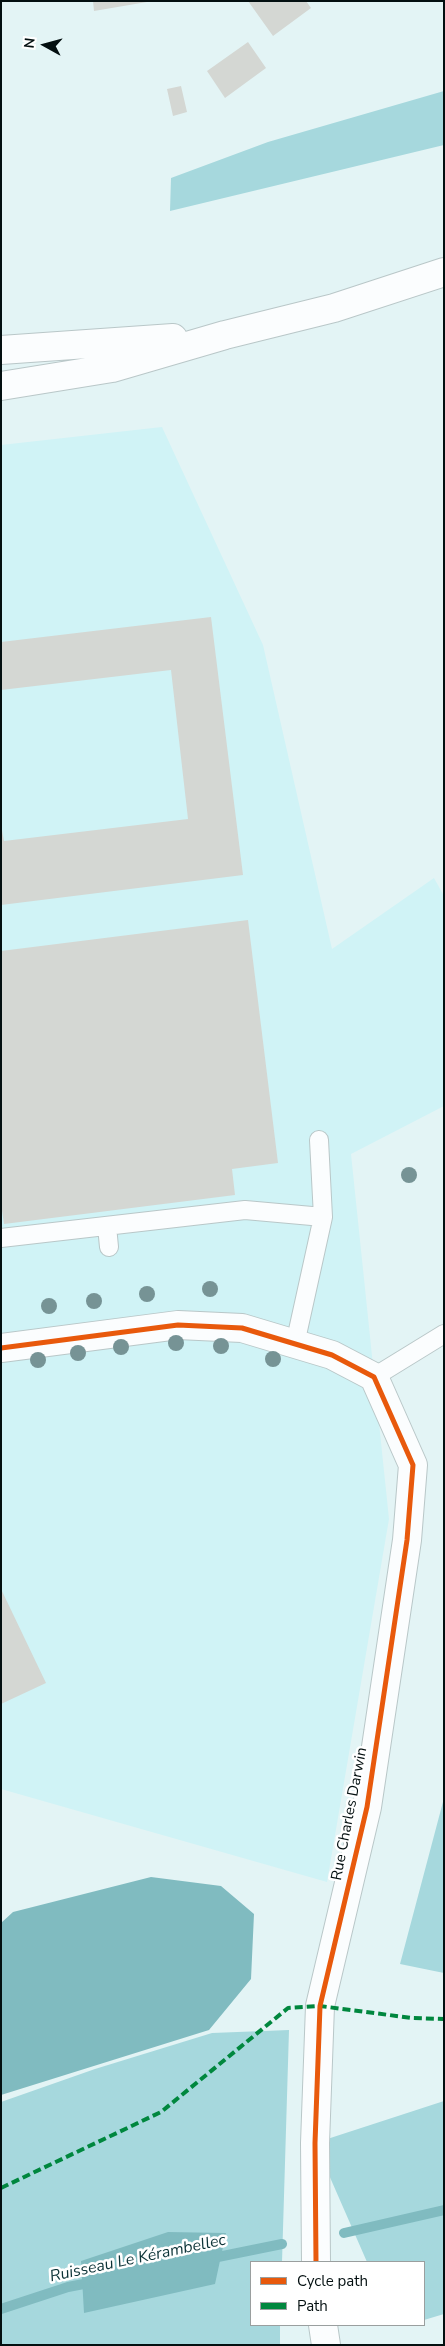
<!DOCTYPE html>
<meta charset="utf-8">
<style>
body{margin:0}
#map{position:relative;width:445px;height:2346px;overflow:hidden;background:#e3f4f5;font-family:"Nunito Sans",sans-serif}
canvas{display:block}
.frame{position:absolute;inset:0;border:2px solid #030f10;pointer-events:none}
.legend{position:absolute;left:250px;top:2261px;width:175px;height:65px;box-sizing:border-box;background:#fff;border:1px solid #9a9f9f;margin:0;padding:6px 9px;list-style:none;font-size:15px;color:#030f10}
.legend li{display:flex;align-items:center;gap:10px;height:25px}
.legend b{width:25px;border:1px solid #9a9f9f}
.north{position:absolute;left:20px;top:20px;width:50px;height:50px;-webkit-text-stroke:4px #fff;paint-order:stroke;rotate:277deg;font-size:14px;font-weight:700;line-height:20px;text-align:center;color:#030f10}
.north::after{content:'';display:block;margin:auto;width:18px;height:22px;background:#030f10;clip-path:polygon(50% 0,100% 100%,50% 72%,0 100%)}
</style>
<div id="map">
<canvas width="445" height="2346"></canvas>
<div class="frame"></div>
<ul class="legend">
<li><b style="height:6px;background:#e8590c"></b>Cycle path</li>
<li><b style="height:6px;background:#00873e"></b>Path</li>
</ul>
<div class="north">N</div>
</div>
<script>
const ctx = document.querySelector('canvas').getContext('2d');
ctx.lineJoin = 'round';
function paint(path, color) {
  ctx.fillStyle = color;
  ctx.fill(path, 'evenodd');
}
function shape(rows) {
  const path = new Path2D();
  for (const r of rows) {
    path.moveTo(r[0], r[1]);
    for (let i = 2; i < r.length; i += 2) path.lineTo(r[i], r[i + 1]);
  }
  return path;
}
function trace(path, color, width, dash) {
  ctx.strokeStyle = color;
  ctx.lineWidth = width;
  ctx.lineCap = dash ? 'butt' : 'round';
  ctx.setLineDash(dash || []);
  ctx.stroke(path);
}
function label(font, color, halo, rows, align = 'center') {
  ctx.font = font + ' "Nunito Sans",sans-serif';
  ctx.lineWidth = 5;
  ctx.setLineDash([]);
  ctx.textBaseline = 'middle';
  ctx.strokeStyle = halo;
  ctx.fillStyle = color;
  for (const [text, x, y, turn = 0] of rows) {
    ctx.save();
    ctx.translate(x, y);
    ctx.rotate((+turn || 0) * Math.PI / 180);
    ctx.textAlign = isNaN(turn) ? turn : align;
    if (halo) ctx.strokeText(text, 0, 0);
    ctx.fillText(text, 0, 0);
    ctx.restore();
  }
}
const built = shape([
 [162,427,263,645,332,949,434,878,444,896,444,1106,351,1154,389,1519,327,1882,1,1789,1,445]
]);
const forest = shape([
 [444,91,444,145,170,211,171,178,268,142],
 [444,1798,444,1973,400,1964],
 [289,2030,282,2262,251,2262,251,2325,280,2325,280,2345,1,2345,1,2102,95,2069,212,2033],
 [444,2101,444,2314,424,2320,424,2262,367,2262,315,2143]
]);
const water = shape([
 [151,1877,221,1886,254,1914,251,1979,209,2030,1,2095,1,1923,13,1912],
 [168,2232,226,2233,215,2284,84,2313,81,2261]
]);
const stream = shape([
 [344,2233,444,2210],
 [208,2259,282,2244],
 [1,2309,68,2287,94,2282]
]);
const building = shape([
 [93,1,147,1,147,2,94,11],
 [248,1,306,1,311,8,273,36],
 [248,42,266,68,225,98,207,71],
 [181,86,187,112,173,116,167,89],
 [211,617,243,875,1,905,1,825,4,841,188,819,171,670,1,690,1,642],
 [248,920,278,1163,232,1169,235,1195,4,1224,1,1204,1,951],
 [1,1589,46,1683,1,1704]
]);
const service = shape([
 [319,1140,323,1217],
 [107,1226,109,1247],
 [1,1238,245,1210,323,1217,295,1344],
 [374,1377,444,1334]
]);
const minor = shape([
 [1,1348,178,1325,242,1328,332,1355,374,1377,413,1465,407,1540,367,1807,320,2006,315,2143,316,2262],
 [323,2325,326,2345]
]);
const primary = shape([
 [1,350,173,338],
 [1,386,112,368,225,335,334,308,444,272]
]);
const quiet = shape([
 [1,1208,2,1208],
 [1,2188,161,2112,288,2008,320,2006,412,2018,444,2019]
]);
const cycleway = shape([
 [1,1348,178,1325,242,1328,332,1355,374,1377,413,1465,407,1540,367,1807,320,2006,315,2143,316,2262]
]);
const trees = [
 [409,1175],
 [210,1289],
 [147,1294],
 [94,1301],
 [49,1306],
 [176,1343],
 [221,1346],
 [121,1347],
 [78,1353],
 [273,1359],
 [38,1360]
];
const streetNames = [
 ["Rue Charles Darwin",350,1814,-79]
];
const waterNames = [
 ["Ruisseau Le Kérambellec",138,2259,-12]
];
paint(built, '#d0f3f6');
paint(forest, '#a6d8dd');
paint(water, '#80bbc0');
trace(stream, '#80bbc0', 10);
paint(building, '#d4d7d3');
trace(service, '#b9c7c8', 20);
trace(minor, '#b9c7c8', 30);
trace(primary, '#b9c7c8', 30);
trace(service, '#fbfdfe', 18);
trace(minor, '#fbfdfe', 28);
trace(primary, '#fbfdfe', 28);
trace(quiet, '#00873e', 4, [8, 4]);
trace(cycleway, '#e8590c', 5);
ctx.fillStyle = '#769395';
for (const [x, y] of trees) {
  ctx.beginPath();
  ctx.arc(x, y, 8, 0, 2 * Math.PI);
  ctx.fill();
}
label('15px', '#030f10', '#fff', streetNames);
label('italic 16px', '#0c3337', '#fff', waterNames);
</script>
